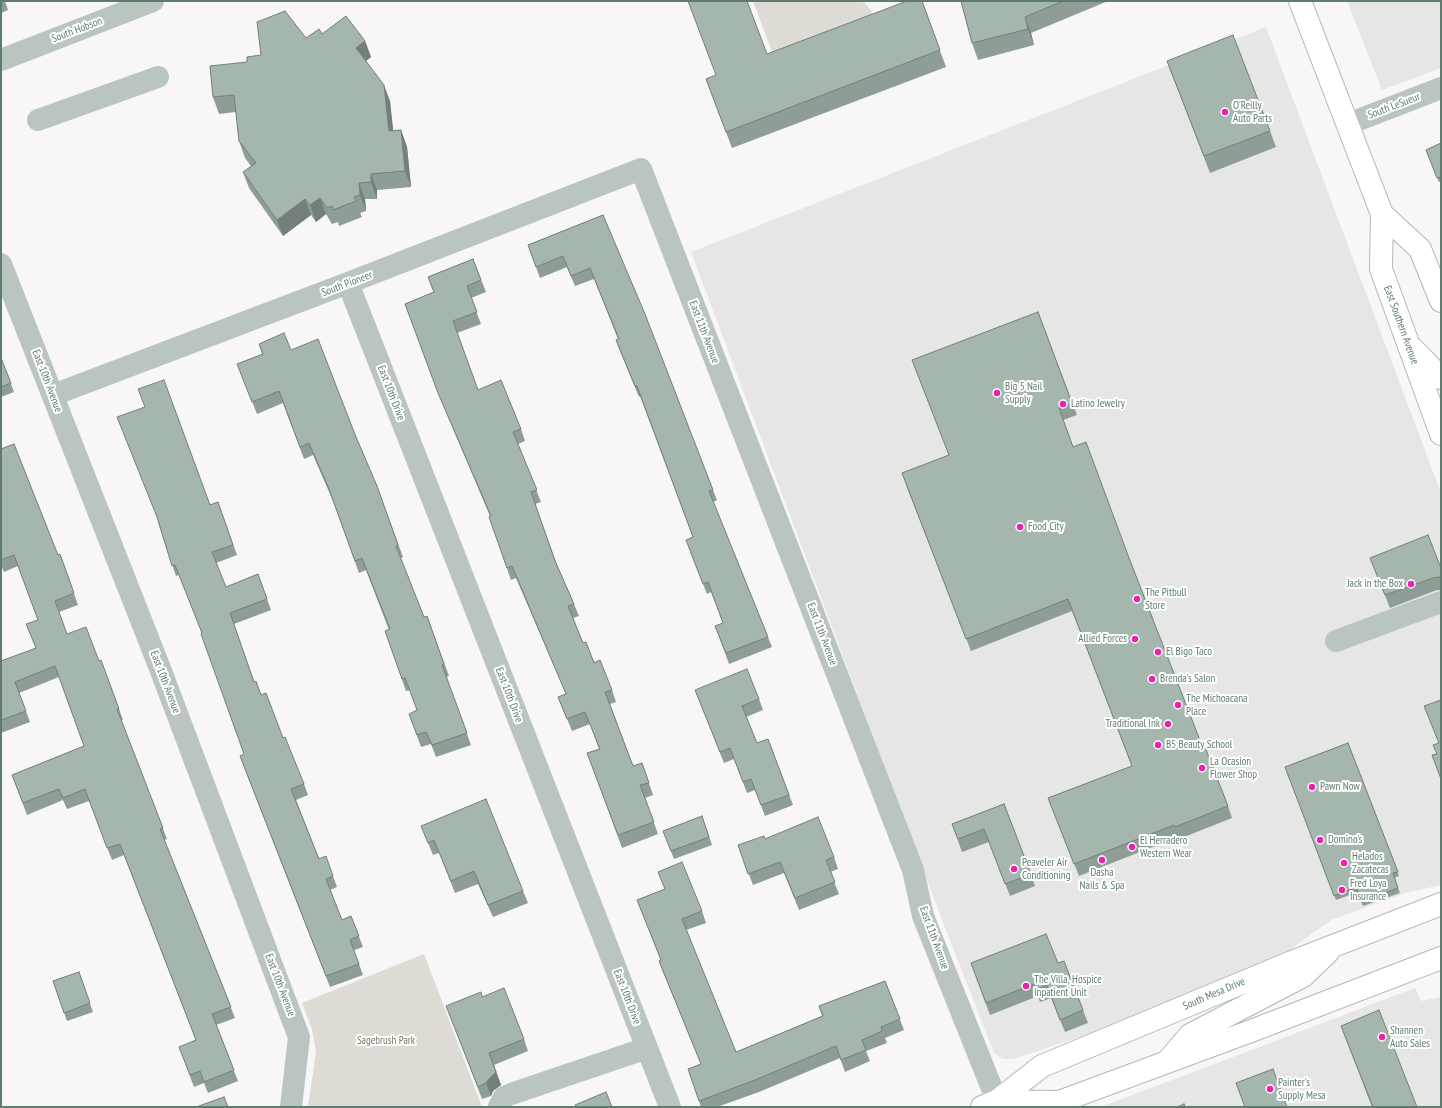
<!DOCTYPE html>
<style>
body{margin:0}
#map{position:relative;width:1442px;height:1108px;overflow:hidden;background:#f8f6f6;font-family:"PT Sans Narrow",sans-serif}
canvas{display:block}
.frame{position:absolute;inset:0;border:2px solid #5e7c6e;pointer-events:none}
</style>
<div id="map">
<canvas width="1442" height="1108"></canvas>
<div class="frame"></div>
</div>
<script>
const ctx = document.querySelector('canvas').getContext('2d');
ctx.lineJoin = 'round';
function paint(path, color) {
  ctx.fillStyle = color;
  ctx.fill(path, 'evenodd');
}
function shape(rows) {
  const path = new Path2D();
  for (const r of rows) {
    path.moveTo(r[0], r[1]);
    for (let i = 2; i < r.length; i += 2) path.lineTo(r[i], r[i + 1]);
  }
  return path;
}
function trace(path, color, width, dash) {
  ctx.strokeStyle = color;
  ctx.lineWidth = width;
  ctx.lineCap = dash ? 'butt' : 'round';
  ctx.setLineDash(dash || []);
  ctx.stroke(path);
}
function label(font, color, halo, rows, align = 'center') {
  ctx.font = font + ' "PT Sans Narrow",sans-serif';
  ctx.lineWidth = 4;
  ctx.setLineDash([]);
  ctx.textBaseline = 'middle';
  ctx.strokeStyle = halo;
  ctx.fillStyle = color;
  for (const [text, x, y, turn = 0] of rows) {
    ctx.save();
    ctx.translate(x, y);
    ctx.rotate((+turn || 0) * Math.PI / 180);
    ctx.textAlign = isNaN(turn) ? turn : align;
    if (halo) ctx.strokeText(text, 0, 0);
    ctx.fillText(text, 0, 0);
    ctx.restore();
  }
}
const built = shape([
 [1347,1,1441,1,1441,68,1382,90],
 [1266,27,1441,493,1441,885,1405,893,1331,920,1284,954,1092,1033,1013,1059,1003,1059,994,1053,944,925,691,252],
 [1415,988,1421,1001,1441,997,1441,1107,1101,1107]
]);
const green = shape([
 [753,1,856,1,865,3,872,12,869,24,786,54,772,52],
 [424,954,482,1107,308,1107,316,1052,312,1029,302,1003]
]);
const minor = shape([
 [1,60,153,1],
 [38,120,158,77],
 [1348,124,1441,88],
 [1,264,161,671,299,1037,291,1107],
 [348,283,670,1107],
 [53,395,348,283,641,169,913,870,923,916,997,1101],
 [1336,641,1441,602],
 [499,1107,504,1097,511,1094,647,1048]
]);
const major = shape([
 [1300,1,1382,214,1381,269,1441,434],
 [1382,214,1420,249,1441,301],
 [1413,349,1441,378],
 [1167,1062,1190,1035,1303,976,1328,952],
 [997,1101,1059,1102,1251,1031,1441,958],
 [982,1107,997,1101,1042,1066,1292,962,1441,904]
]);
const wall = shape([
 [1,1,5,1,8,10,1,13],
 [922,1,946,67,732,148,706,79,767,54],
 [961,1,1108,1,1031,33,1034,45,978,60,972,43],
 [306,38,365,41,371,57,366,61,390,101,393,131,401,130,407,147,411,187,377,190,377,199,365,199,366,211,360,213,362,217,339,226,338,222,332,224,326,214,316,222,311,215,283,236,249,188,243,172,251,166,245,158,239,141,236,112,219,114,213,97,247,62,261,55],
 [1167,61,1270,131,1276,147,1210,173],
 [1441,143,1441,182,1439,182,1426,150],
 [603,215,717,500,713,502,772,647,729,664,715,626,723,623,711,592,707,594,690,551,693,537,640,396,639,397,620,351,616,340,618,339,594,279,575,286,567,267,540,278,528,245],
 [473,259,486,292,471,298,481,324,457,333,478,390,521,429,525,441,518,444,541,502,535,504,556,562,574,604,579,616,573,618,583,643,612,690,616,702,610,704,633,766,642,763,653,795,645,798,658,834,622,848,587,753,599,749,590,724,572,731,558,697,566,694,516,578,511,580,489,517,490,516,443,405,405,304,434,292,428,277],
 [1038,312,1077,415,1063,420,1073,447,1129,558,1201,743,1228,806,1232,818,1179,839,1178,837,1079,876,1048,798,1132,766,1072,611,971,651,906,485,948,455],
 [259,344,291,350,356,437,377,486,403,557,400,558,424,617,427,616,449,676,446,677,471,745,436,757,431,744,421,747,409,714,417,710,410,690,406,691,385,631,389,630,366,570,359,573,333,501,313,455,304,459,283,403,257,414,242,376,237,364,262,354],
 [1,358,14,392,1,397],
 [1,449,58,555,60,554,78,605,59,612,67,634,99,661,101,660,123,720,121,720,167,839,164,840,235,1018,216,1025,238,1081,208,1093,204,1083,194,1087,179,1047,196,1040,124,855,112,860,89,801,67,809,63,800,27,815,12,775,84,746,59,677,19,693,30,722,1,733,1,661,36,649,38,620,18,566,4,572,1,565],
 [218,502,237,555,216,563,226,587,258,574,271,610,234,624,254,682,283,738,304,784,308,795,296,800,319,859,333,876,337,887,330,890,342,920,351,916,363,947,354,950,363,975,330,987,244,767,244,754,202,633,179,575,176,576,158,522],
 [1370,558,1441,568,1441,590,1437,590,1390,608],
 [695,690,759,699,763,710,746,717,757,743,768,739,793,805,765,816,755,790,747,793,734,759,724,763],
 [1348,743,1399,876,1394,878,1400,893,1363,906,1358,892,1336,900,1285,767],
 [1004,804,1035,886,1010,896,989,842,962,852,952,824],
 [702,816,712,845,674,859,663,831],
 [421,826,523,891,528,903,493,917,478,884,455,893,439,853,433,855],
 [765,839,834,857,838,869,830,872,839,894,799,910,784,873,753,885,738,845],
 [665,889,702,911,706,923,686,930,736,1052,822,1016,819,1006,885,981,904,1030,885,1038,887,1043,866,1051,870,1061,845,1072,840,1058,759,1092,717,1107,701,1107,699,1101,701,1064,663,972,659,961,661,960,637,900],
 [971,963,1058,963,1083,1010,1088,1023,1065,1032,1051,998,1040,1002,1038,996,990,1015],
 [79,972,93,1012,67,1021,53,981],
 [482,997,524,1039,528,1051,494,1065,501,1085,493,1091,491,1096,482,1099,451,1018],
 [1341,1026,1417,1107,1372,1107]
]);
const shadedWall = shape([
 [1025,17,1031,33,1034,45,1028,29],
 [365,41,371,57,362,64,356,48],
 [384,85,390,101,395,148,389,131],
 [401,130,407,147,411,187,405,171],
 [371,174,377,190,377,199,371,182],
 [359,183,365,199,366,211,360,195],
 [320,198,326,214,316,222,310,205],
 [305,199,311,215,283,236,277,220],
 [496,1072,501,1085,493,1091,491,1096,486,1083,489,1079]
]);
const building = shape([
 [688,1,747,1,767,54,907,1,922,1,940,50,726,132,706,79,716,75,688,1],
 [961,1,1063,1,1025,17,1028,29,972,43,961,1],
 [285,11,306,38,319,29,322,34,346,16,365,41,356,48,384,85,389,131,401,130,405,171,371,174,371,182,359,183,360,195,354,197,356,201,333,210,332,206,327,208,320,198,310,205,305,199,277,220,243,172,256,163,239,141,234,95,213,97,210,66,247,62,247,57,261,55,257,22,285,11],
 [1233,35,1270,131,1204,156,1167,61,1233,35],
 [1441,143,1441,177,1437,178,1426,150,1441,143],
 [603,215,645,314,713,490,709,491,768,637,726,653,715,626,723,623,708,582,703,584,686,540,693,537,637,386,635,386,616,340,619,339,590,268,571,276,563,256,536,267,528,245,603,215],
 [473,259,481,280,467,286,477,312,453,321,478,390,501,380,521,429,513,432,537,490,531,492,555,561,574,604,568,606,583,643,586,642,594,663,600,660,612,690,605,692,633,766,642,763,649,783,640,785,654,822,618,835,587,753,600,749,585,712,567,719,558,697,566,694,512,566,507,568,489,517,491,516,438,393,405,304,434,292,428,277,473,259],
 [1038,312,1072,403,1059,408,1073,447,1086,442,1129,558,1201,743,1203,742,1228,806,1175,827,1174,825,1074,864,1048,798,1132,766,1068,599,966,639,902,473,949,455,912,360,1038,312],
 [284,333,291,350,318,339,356,437,377,486,398,545,396,546,424,617,427,616,444,664,442,665,467,733,432,745,426,732,417,735,409,714,417,710,405,678,402,679,385,631,390,629,362,558,355,561,329,489,309,443,300,447,279,391,252,402,237,364,263,354,259,344,284,333],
 [1,358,11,383,1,387,1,358],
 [164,380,210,505,218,502,233,545,212,552,226,587,258,574,267,599,230,613,254,682,256,681,261,695,266,693,283,738,285,737,304,784,291,789,319,859,326,856,333,876,326,879,342,920,351,916,359,936,350,940,359,964,326,976,240,756,244,754,201,634,202,633,175,565,172,566,157,517,117,417,145,407,138,389,164,380],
 [14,444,58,555,60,554,74,593,55,601,67,634,86,627,99,661,101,660,119,709,117,709,163,828,160,829,231,1007,212,1014,234,1070,204,1082,200,1071,190,1075,179,1047,196,1040,120,844,107,848,85,789,63,798,59,789,23,803,12,775,84,746,55,666,15,682,26,711,1,720,1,661,36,648,26,624,38,620,14,555,1,560,1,449,14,444],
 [1428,535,1441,568,1441,579,1439,577,1433,578,1385,595,1370,558,1428,535],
 [747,669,759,699,742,706,757,743,768,739,789,795,761,805,751,779,743,782,730,748,720,752,695,690,747,669],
 [1441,700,1441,779,1432,755,1437,754,1433,745,1439,743,1424,706,1441,700],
 [1348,743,1398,872,1393,873,1398,888,1361,902,1356,887,1334,896,1285,767,1348,743],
 [486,799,523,891,488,905,474,871,451,881,434,840,428,843,421,826,486,799],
 [1004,804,1031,874,1005,884,984,829,958,839,952,824,1004,804],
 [702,816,709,837,671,851,663,831,702,816],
 [818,817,834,857,826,860,835,882,795,898,780,862,748,874,738,845,764,836,765,839,818,817],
 [682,862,702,911,682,919,736,1052,823,1016,819,1006,885,981,900,1019,881,1027,882,1031,862,1040,866,1050,841,1060,836,1046,755,1080,699,1101,688,1069,701,1064,659,961,661,960,637,900,665,889,658,872,682,862],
 [1046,934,1058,963,1064,961,1083,1010,1060,1020,1047,985,1036,990,1034,984,986,1003,971,963,1046,934],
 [79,972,90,1003,64,1013,53,981,79,972],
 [504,988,524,1039,489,1053,496,1072,489,1079,486,1083,478,1087,446,1006,481,992,482,997,504,988],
 [1379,1010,1417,1107,1373,1107,1341,1026,1379,1010],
 [1273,1069,1287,1107,1245,1107,1236,1083,1273,1069],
 [606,1092,612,1107,576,1107,575,1105,606,1092],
 [224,1097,228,1107,196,1107,224,1097],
 [1184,1104,1185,1107,1177,1107,1184,1104]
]);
const markers = [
 [1225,112,4,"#ec22aa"],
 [997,393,4,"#ec22aa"],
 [1063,404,4,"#ec22aa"],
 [1020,527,4,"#ec22aa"],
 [1411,584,4,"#ec22aa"],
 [1137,599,4,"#ec22aa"],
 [1135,639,4,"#ec22aa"],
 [1158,652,4,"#ec22aa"],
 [1152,679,4,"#ec22aa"],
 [1178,705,4,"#ec22aa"],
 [1168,724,4,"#ec22aa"],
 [1158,745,4,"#ec22aa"],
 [1202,768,4,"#ec22aa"],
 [1312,787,4,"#ec22aa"],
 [1320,840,4,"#ec22aa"],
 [1132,847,4,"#ec22aa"],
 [1102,860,4,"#ec22aa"],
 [1344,863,4,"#ec22aa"],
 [1014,869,4,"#ec22aa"],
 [1342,890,4,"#ec22aa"],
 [1026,986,4,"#ec22aa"],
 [1382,1037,4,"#ec22aa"],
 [1270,1089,4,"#ec22aa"]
];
const streetNames = [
 ["South Hobson",77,30,-21],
 ["South LeSueur",1394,106,-21],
 ["South Pioneer",347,284,-21],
 ["East Southern Avenue",1401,325,70],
 ["East 11th Avenue",704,332,69],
 ["East 10th Avenue",47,381,69],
 ["East 10th Drive",391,393,69],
 ["East 11th Avenue",822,634,69],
 ["East 10th Avenue",165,682,69],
 ["East 10th Drive",509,695,69],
 ["East 11th Avenue",934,938,70],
 ["East 10th Avenue",280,985,69],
 ["South Mesa Drive",1214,994,-23],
 ["East 10th Drive",627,997,69]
];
const poiNames = [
 ["O'Reilly",1233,106],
 ["Auto Parts",1233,119],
 ["Big 5 Nail",1005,387],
 ["Supply",1005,400],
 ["Latino Jewelry",1071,404],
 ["Food City",1028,527],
 ["Jack in the Box",1403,584,"right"],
 ["The Pitbull",1145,593],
 ["Store",1145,606],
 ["Allied Forces",1127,639,"right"],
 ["El Bigo Taco",1166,652],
 ["Brenda's Salon",1160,679],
 ["The Michoacana",1186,699],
 ["Place",1186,712],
 ["Traditional Ink",1160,724,"right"],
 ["B5 Beauty School",1166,745],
 ["La Ocasion",1210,762],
 ["Flower Shop",1210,775],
 ["Pawn Now",1320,787],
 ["Domino's",1328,840],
 ["El Herradero",1140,841],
 ["Western Wear",1140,854],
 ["Helados",1352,857],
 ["Zacatecas",1352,870],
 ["Peaveler Air",1022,863],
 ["Conditioning",1022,876],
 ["Dasha",1102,873,"center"],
 ["Nails & Spa",1102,886,"center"],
 ["Fred Loya",1350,884],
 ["Insurance",1350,897],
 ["The Villa, Hospice",1034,980],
 ["Inpatient Unit",1034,993],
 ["Shannen",1390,1031],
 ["Auto Sales",1390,1044],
 ["Painter's",1278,1083],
 ["Supply Mesa",1278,1096]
];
const parkNames = [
 ["Sagebrush Park",386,1041]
];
paint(built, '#e6e7e5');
paint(green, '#dedbd4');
trace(major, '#aebab4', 24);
trace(minor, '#bac5bf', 22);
trace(major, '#fff', 22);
paint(wall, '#8e9d95');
paint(shadedWall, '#747f79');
paint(building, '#a5b6ad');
trace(building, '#747f79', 1);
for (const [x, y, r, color] of markers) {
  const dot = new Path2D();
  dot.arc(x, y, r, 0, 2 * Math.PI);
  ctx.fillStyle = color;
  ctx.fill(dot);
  trace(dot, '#fff', 1.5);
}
label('11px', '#5e7c6e', '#fff', streetNames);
label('11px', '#5e7c6e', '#fff', poiNames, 'left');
label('11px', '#7a7761', '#fff', parkNames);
</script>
